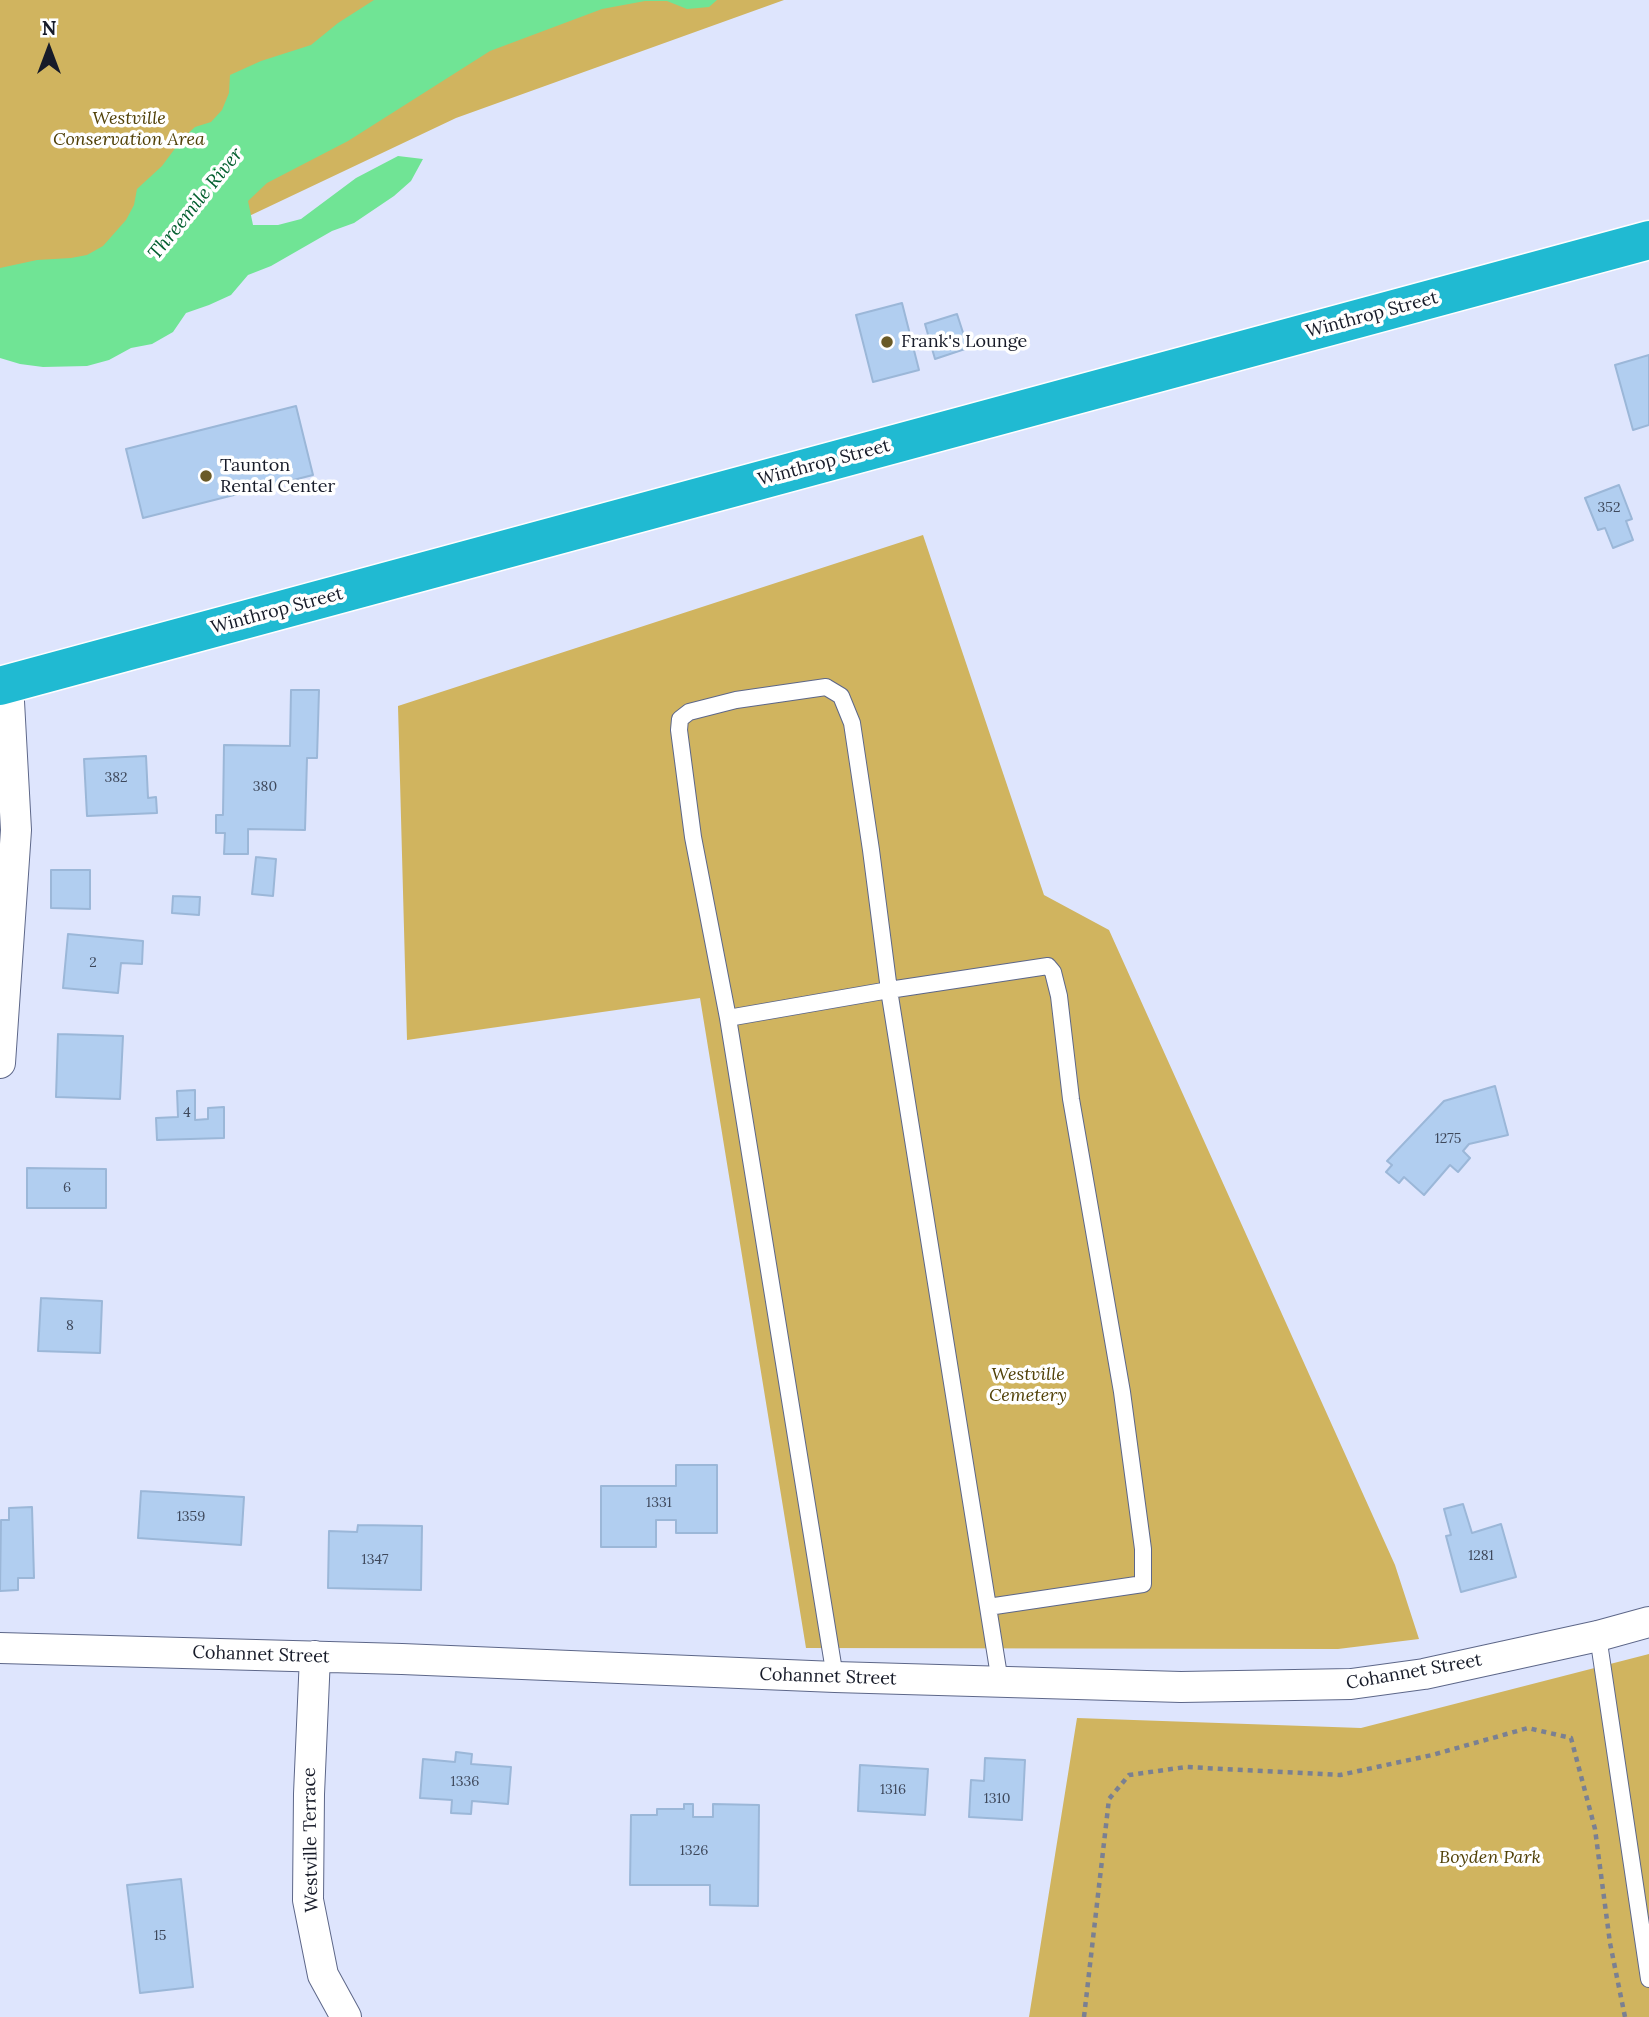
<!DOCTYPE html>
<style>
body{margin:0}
#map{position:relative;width:1649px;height:2017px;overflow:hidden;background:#dee5fd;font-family:Lora,serif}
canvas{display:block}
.north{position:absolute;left:14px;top:14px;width:70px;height:70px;-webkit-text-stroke:5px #fff;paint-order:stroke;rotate:0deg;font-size:19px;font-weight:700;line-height:28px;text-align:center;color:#171b29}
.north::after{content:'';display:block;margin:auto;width:24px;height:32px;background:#171b29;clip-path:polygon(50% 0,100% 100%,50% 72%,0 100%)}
</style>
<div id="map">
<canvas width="1649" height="2017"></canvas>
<div class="north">N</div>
</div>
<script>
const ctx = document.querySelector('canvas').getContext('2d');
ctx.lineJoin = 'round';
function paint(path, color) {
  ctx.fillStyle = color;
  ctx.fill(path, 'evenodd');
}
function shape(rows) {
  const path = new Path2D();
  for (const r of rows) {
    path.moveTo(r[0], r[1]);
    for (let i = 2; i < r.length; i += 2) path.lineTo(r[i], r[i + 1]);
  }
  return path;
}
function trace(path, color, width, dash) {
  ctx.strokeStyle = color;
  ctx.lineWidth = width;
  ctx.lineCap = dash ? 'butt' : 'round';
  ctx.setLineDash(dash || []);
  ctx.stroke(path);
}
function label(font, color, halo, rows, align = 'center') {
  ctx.font = font + ' Lora,serif';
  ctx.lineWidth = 7;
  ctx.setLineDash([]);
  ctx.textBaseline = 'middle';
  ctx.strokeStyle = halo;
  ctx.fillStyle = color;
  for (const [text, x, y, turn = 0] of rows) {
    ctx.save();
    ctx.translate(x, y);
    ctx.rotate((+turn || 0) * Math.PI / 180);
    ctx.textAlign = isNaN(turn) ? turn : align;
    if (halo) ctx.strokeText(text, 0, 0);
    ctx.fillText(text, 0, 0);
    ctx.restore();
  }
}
const green = shape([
 [0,0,784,0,456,118,0,334],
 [923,535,1044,895,1109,930,1395,1565,1419,1639,1338,1649,806,1648,700,998,407,1040,398,706],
 [1649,1654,1649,2017,1029,2017,1077,1718,1361,1728]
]);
const water = shape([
 [374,0,717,0,709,7,687,9,667,1,645,1,602,9,490,51,348,141,267,183,248,201,253,225,278,225,301,219,356,178,398,156,423,159,411,181,394,196,354,223,332,231,271,266,248,275,231,295,209,305,186,313,173,332,152,344,131,348,109,360,87,366,43,367,20,364,0,358,0,268,37,260,71,258,87,255,103,246,126,220,134,205,137,189,162,166,182,139,195,127,211,122,222,110,229,93,230,75,261,61,311,45,338,23]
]);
const building = shape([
 [902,303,919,370,873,382,856,315,902,303],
 [957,314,968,348,935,359,925,324,957,314],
 [1649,355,1649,425,1633,430,1615,365,1649,355],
 [296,406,313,475,143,518,126,449,296,406],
 [1619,485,1632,519,1626,521,1633,540,1613,548,1605,528,1598,530,1585,498,1619,485],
 [291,690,319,690,317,758,307,758,305,830,248,829,248,854,224,854,225,833,216,833,216,815,223,815,224,745,290,746,291,690],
 [146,756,148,798,156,797,157,813,87,816,84,759,146,756],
 [256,857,276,859,273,896,252,894,256,857],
 [51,870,90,870,90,909,51,908,51,870],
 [173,896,200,897,199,915,172,913,173,896],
 [68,934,143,941,142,964,121,963,118,993,63,988,68,934],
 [58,1034,123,1036,120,1099,56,1097,58,1034],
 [1495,1086,1508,1135,1469,1144,1463,1151,1470,1158,1458,1172,1450,1165,1424,1195,1404,1177,1399,1183,1386,1172,1392,1165,1387,1161,1444,1101,1495,1086],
 [195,1090,195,1120,208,1119,208,1108,224,1107,224,1138,157,1140,156,1118,178,1117,177,1091,195,1090],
 [27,1168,106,1169,106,1208,27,1208,27,1168],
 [41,1298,102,1301,100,1353,38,1351,41,1298],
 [676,1465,717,1465,717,1533,676,1533,676,1520,656,1520,656,1547,601,1547,601,1486,676,1486,676,1465],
 [141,1491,244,1497,241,1545,138,1538,141,1491],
 [1463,1504,1472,1533,1501,1524,1516,1577,1461,1592,1446,1536,1451,1535,1444,1509,1463,1504],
 [32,1507,34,1578,18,1578,18,1590,0,1591,1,1520,9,1520,9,1508,32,1507],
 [358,1525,422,1526,421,1590,328,1588,329,1531,357,1532,358,1525],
 [456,1752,472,1754,471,1764,511,1767,508,1804,472,1801,471,1814,451,1813,452,1800,420,1798,423,1759,455,1762,456,1752],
 [985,1758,1025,1760,1022,1820,969,1817,971,1780,984,1781,985,1758],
 [860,1765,928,1769,925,1815,858,1811,860,1765],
 [684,1804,693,1804,693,1817,713,1817,713,1804,759,1805,758,1906,710,1905,710,1885,630,1885,631,1815,657,1815,657,1809,684,1809,684,1804],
 [181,1879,193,1987,140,1993,127,1885,181,1879]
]);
const path = shape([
 [1084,2017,1109,1799,1129,1775,1186,1767,1340,1775,1432,1755,1528,1728,1571,1738,1595,1829,1610,1943,1625,2017]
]);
const lane = shape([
 [826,687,841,696,852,723,871,850,889,990,728,1018,693,837,679,730,680,719,689,712,736,700,826,687],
 [728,1018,835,1677],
 [988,1607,889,990,1048,966,1053,972,1059,996,1071,1099,1122,1392,1143,1549,1143,1584,988,1607,1000,1682],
 [1598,1636,1649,1979]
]);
const street = shape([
 [0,1063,16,830,8,683],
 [0,1648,402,1659,835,1677,1181,1687,1351,1684,1424,1674,1598,1636,1649,1622],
 [315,1656,309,1794,308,1900,323,1975,346,2017]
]);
const highway = shape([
 [0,686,1649,240]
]);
const markers = [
 [887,342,7,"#6a5a27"],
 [206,476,7,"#6a5a27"]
];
const numberNames = [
 ["352",1609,508],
 ["382",116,778],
 ["380",265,787],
 ["2",93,963],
 ["4",187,1113],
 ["1275",1448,1139],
 ["6",67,1188],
 ["8",70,1326],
 ["1331",659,1503],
 ["1359",191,1517],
 ["1281",1481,1556],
 ["1347",375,1560],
 ["1336",465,1782],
 ["1316",893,1790],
 ["1310",997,1799],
 ["1326",694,1851],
 ["15",160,1936]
];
const parkNames = [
 ["Westville",129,119],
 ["Conservation Area",129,140],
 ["Westville",1028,1375],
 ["Cemetery",1028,1396],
 ["Boyden Park",1490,1858]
];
const streetNames = [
 ["Winthrop Street",1372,315,-15],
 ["Winthrop Street",824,463,-15],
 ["Winthrop Street",277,611,-15],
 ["Cohannet Street",261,1655,2],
 ["Cohannet Street",1414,1672,-10],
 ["Cohannet Street",828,1677,2],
 ["Westville Terrace",311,1840,-91]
];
const poiNames = [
 ["Frank's Lounge",901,342],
 ["Taunton",220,466],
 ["Rental Center",220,487]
];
const waterNames = [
 ["Threemile River",196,204,-51]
];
paint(green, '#d0b45f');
paint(water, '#70e495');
paint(building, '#b1cef0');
trace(building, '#9bb7d8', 2);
trace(lane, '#5d6789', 18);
trace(street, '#5d6789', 32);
trace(highway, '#fff', 41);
trace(path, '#7a8092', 4.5, [5, 5]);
trace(lane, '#fff', 16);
trace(street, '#fff', 30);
trace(highway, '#20bad2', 38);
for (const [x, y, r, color] of markers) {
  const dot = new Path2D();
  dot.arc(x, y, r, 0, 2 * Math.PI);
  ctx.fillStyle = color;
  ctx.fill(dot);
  trace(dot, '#fff', 2.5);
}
label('14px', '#3e485b', null, numberNames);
label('italic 18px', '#514108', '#fff', parkNames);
label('18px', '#171b29', '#fff', streetNames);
label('18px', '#171b29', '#fff', poiNames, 'left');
label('italic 19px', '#025e2e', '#fff', waterNames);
</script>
